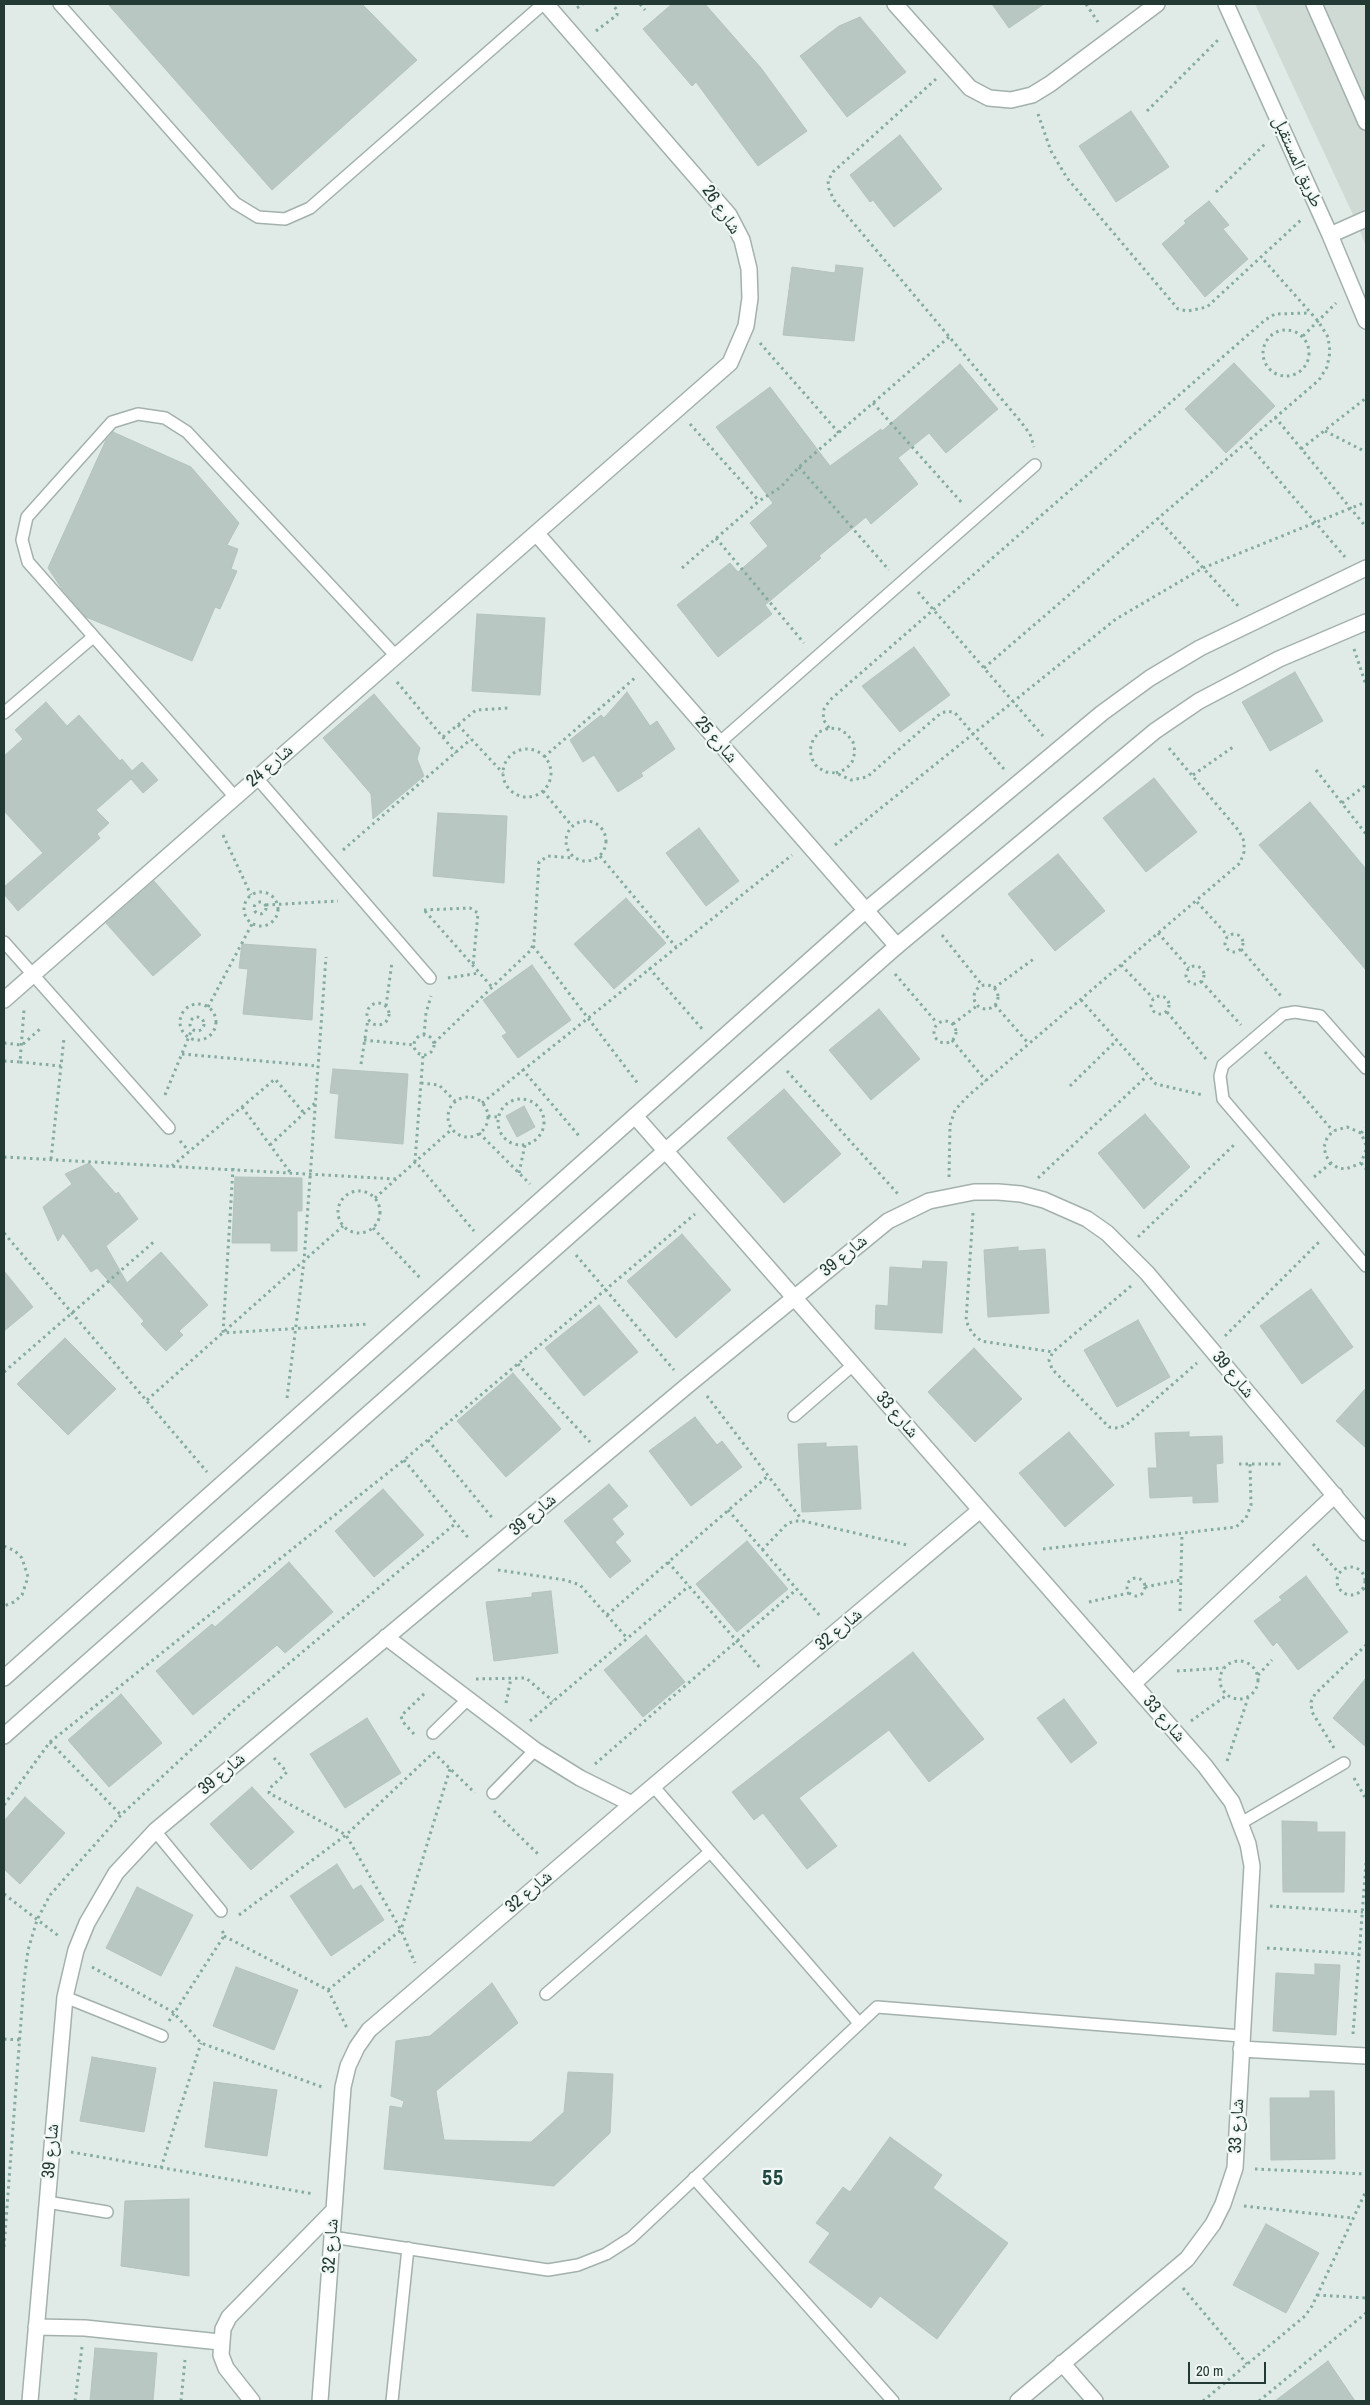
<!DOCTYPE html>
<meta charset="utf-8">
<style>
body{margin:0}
#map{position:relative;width:1370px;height:2405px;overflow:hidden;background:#e0eae6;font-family:"Archivo Narrow",sans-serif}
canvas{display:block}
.frame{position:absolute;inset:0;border:5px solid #223934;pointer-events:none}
.scale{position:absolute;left:1188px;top:2362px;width:78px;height:22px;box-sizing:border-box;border:2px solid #223934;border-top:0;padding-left:6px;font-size:15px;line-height:18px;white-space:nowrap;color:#223934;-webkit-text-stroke:4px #f0f7f4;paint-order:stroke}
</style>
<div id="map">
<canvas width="1370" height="2405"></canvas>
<div class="frame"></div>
<div class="scale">20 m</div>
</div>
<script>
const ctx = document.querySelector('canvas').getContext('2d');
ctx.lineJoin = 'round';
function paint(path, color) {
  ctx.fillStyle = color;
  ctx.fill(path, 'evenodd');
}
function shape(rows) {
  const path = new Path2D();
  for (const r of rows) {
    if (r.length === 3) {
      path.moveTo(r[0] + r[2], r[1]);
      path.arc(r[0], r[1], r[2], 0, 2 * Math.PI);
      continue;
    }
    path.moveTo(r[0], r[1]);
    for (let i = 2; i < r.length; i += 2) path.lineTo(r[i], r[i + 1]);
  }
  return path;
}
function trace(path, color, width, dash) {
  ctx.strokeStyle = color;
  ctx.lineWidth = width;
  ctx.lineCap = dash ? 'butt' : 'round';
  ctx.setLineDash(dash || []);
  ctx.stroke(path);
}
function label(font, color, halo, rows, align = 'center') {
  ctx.font = font + ' "Archivo Narrow","Noto Naskh Arabic",sans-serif';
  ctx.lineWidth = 4.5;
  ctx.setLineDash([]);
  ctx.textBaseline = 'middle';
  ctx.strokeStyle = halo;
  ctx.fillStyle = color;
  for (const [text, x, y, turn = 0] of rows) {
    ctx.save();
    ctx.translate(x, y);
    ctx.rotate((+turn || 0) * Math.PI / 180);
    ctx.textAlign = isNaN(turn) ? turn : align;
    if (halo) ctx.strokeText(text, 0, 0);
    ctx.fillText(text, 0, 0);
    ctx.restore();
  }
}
const built = shape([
 [1255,4,1366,4,1366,246,1355,219]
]);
const building = shape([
 [108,4,362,4,417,60,272,190,108,4],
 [672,4,705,4,761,68,807,131,758,166,696,82,692,86,643,29,672,4],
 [992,4,1044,4,1009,28,992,4],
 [860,17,906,72,847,117,800,56,839,26,860,17],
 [1131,111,1169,167,1116,202,1079,146,1131,111],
 [900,135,942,189,894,227,873,200,870,202,850,175,900,135],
 [1209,201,1229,225,1223,229,1248,259,1205,297,1162,244,1186,223,1184,221,1209,201],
 [836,265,863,268,854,341,783,335,792,267,835,273,836,265],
 [1234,363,1275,406,1226,453,1185,409,1234,363],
 [960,364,998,409,946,453,929,433,898,458,918,484,871,524,866,517,819,556,821,558,765,605,772,614,718,657,677,605,730,563,738,572,768,546,750,523,773,503,716,427,770,387,830,466,881,429,882,431,960,364],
 [113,432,191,467,239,523,227,545,238,549,231,569,237,571,220,609,215,607,192,661,86,617,62,589,48,568,106,440,113,432],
 [477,614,545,618,540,695,472,691,477,614],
 [914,647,950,695,900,732,862,686,914,647],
 [1295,672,1323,721,1270,751,1242,702,1295,672],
 [627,692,650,726,657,721,675,749,641,773,643,776,618,792,594,755,583,762,570,740,601,715,604,718,627,692],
 [374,694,420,748,417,759,424,776,373,819,371,794,323,738,374,694],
 [46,702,67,726,79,715,120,761,122,759,132,771,142,762,158,780,143,793,131,779,96,810,109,823,97,834,100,838,18,911,4,894,4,887,43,853,4,811,4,756,23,739,15,730,46,702],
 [1154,778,1197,832,1146,872,1103,818,1154,778],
 [1310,802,1366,869,1366,970,1259,845,1310,802],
 [438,813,507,816,504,883,433,876,438,813],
 [699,828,739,881,706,906,666,853,699,828],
 [1058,854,1105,911,1055,951,1008,894,1058,854],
 [154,881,201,935,153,976,106,923,154,881],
 [626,898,666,943,614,989,574,944,626,898],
 [242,944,316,949,312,1020,243,1014,248,969,239,968,242,944],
 [532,965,571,1020,518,1058,502,1036,507,1033,483,1000,532,965],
 [879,1009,920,1059,871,1100,829,1050,879,1009],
 [333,1069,408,1074,403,1144,335,1138,339,1094,330,1093,333,1069],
 [784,1089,841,1154,784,1203,727,1138,784,1089],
 [524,1106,535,1127,517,1137,506,1116,524,1106],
 [1145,1114,1190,1167,1144,1209,1098,1153,1145,1114],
 [89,1163,116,1194,118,1192,138,1219,106,1246,127,1283,161,1252,208,1305,179,1331,183,1335,166,1351,141,1324,144,1321,97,1268,91,1272,63,1233,58,1241,43,1207,72,1184,65,1174,89,1163],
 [235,1177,302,1178,302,1211,297,1211,297,1251,271,1251,271,1243,232,1243,235,1177],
 [682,1234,731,1290,676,1338,627,1281,682,1234],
 [1018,1247,1018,1251,1045,1249,1049,1313,988,1317,984,1250,1018,1247],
 [923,1261,947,1262,942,1333,875,1329,876,1305,888,1306,890,1267,922,1269,923,1261],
 [4,1271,33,1307,4,1331,4,1271],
 [1311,1289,1353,1347,1302,1384,1260,1326,1311,1289],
 [599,1305,638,1352,584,1396,545,1348,599,1305],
 [1138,1320,1170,1377,1117,1407,1084,1350,1138,1320],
 [65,1338,116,1389,68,1435,17,1384,65,1338],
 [974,1348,1022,1399,975,1442,928,1392,974,1348],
 [513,1373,561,1429,506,1477,457,1421,513,1373],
 [1366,1388,1366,1448,1336,1421,1366,1388],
 [695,1417,717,1445,722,1441,742,1467,691,1506,649,1451,695,1417],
 [1069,1432,1114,1485,1065,1527,1019,1473,1069,1432],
 [1189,1432,1189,1437,1222,1436,1223,1463,1216,1464,1218,1502,1193,1503,1193,1496,1150,1498,1148,1468,1157,1468,1155,1433,1189,1432],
 [826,1443,826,1447,857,1446,861,1509,802,1512,798,1444,826,1443],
 [609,1484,628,1506,612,1519,624,1534,615,1542,631,1561,610,1578,564,1521,609,1484],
 [383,1489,424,1535,374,1577,335,1531,383,1489],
 [747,1541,788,1589,737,1632,696,1584,747,1541],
 [289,1562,333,1612,285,1653,277,1645,193,1715,156,1671,212,1624,215,1627,289,1562],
 [1306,1576,1348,1632,1298,1670,1277,1642,1273,1646,1254,1621,1282,1600,1279,1597,1306,1576],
 [551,1591,558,1653,494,1661,486,1602,532,1597,532,1593,551,1591],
 [646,1635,685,1682,643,1717,604,1670,646,1635],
 [913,1652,984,1739,929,1782,889,1730,799,1798,837,1846,807,1869,763,1813,754,1820,732,1792,913,1652],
 [1366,1678,1366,1747,1333,1718,1366,1678],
 [121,1694,162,1743,109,1787,68,1740,121,1694],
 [1064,1699,1097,1743,1071,1763,1037,1718,1064,1699],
 [367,1718,401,1773,345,1808,310,1754,367,1718],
 [252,1787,294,1832,251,1870,210,1824,252,1787],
 [25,1797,65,1833,20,1884,4,1869,4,1821,25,1797],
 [1282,1821,1317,1822,1317,1832,1345,1832,1344,1892,1283,1892,1282,1821],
 [337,1864,353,1890,361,1885,384,1920,331,1956,290,1896,337,1864],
 [137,1887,193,1915,161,1976,106,1948,137,1887],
 [1315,1964,1340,1965,1336,2035,1273,2031,1276,1973,1315,1975,1315,1964],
 [236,1967,298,1990,274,2050,213,2026,236,1967],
 [492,1983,518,2023,436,2091,444,2140,531,2142,564,2112,568,2072,613,2074,610,2133,554,2186,384,2169,390,2106,402,2108,404,2101,391,2096,396,2041,430,2036,492,1983],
 [92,2057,156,2068,144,2132,80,2121,92,2057],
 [214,2082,277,2090,267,2156,205,2147,214,2082],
 [1310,2091,1334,2091,1335,2159,1271,2160,1270,2098,1310,2098,1310,2091],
 [890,2137,942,2175,933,2188,1008,2243,937,2339,880,2296,871,2308,809,2262,830,2233,816,2223,843,2187,850,2192,890,2137],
 [189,2199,189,2276,121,2266,125,2201,189,2199],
 [1266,2224,1319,2253,1286,2313,1233,2285,1266,2224],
 [95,2348,157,2353,153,2401,90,2401,95,2348],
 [1328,2361,1355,2401,1275,2401,1328,2361]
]);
const path = shape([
 [640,4,645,10],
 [1086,4,1098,22],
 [577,8,583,4],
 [596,31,617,15,617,10,612,4],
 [936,79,833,172,828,181,829,189,834,200,1021,422,1030,434,1034,447],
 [1147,111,1220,38],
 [1038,114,1051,151,1067,178,1178,309,1188,311,1207,307,1302,219],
 [1216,192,1267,142],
 [1286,353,23],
 [1303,336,1336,303],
 [760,343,839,433],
 [873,403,962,503],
 [1275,417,1366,527],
 [690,424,759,501],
 [1325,431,1364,451],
 [1246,442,1345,557],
 [1301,449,1366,398],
 [799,467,889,570],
 [1157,518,1240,608],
 [716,538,804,643],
 [682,568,759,501,781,487,799,467,949,337],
 [918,592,1043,736],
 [1354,649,1366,685],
 [984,668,1319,380,1327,367,1330,352,1328,337,1318,321,1262,258],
 [397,682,456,753],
 [458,725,503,773],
 [829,728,823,719,824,709,830,700,1265,320,1275,314,1310,313],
 [443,737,476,710,509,708],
 [527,773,24],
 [544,757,636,677],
 [1316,770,1366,834],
 [836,773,846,769,852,762,855,752,853,742,847,734,839,729,829,728,819,732,813,740,810,750,812,759,817,767,826,772,836,773,851,780,867,777,941,713,948,711,955,713,1004,769],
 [1193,775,1233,747],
 [543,791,572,826],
 [1342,803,1366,785],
 [586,841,20],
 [223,835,251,895],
 [835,845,1116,619,1203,568,1366,502],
 [343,850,471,739],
 [600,856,676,947],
 [261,909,17],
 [260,908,6],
 [1197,902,1228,936],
 [266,905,338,901],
 [424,910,470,908,478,913,473,966],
 [425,911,492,987],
 [1158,933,1189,968],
 [1234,943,9],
 [942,935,982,985],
 [533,946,639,1085],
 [1241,949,1281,996],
 [1121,965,1153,998],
 [1195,975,9],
 [649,968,703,1030],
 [895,974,937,1023],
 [448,978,479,973],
 [1201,981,1241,1025],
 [986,997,12],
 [994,988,1035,958],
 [1160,1005,9],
 [1081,1000,1156,1084,1203,1095],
 [378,1014,11],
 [198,1022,18],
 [995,1005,1029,1044],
 [386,1006,392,962],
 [208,1007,252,924],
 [1167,1012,1206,1059],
 [197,1024,7],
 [945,1032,11],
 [953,1024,978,1005],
 [424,1045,10],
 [424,1035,426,1013,431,996],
 [364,1040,414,1045],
 [952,1040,986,1081],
 [4,1043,22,1045,40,1029],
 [434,1043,531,950,534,941,539,862,548,856,574,858],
 [1265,1052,1333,1131],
 [182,1054,318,1066],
 [423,1056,415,1161,474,1231],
 [4,1061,20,1062,24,1010],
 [20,1062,61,1066],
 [361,1064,368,1019],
 [522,1069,580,1137],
 [787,1071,898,1194],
 [421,1083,439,1085,455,1101],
 [1070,1086,1117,1040],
 [165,1095,192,1029],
 [468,1117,20],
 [521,1122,23],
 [482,1103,792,855],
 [242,1107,290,1172],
 [488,1116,498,1117],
 [479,1133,530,1184],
 [1361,1133,1366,1128],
 [180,1141,189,1151],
 [270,1145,315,1103],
 [1366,1145,1361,1133,1347,1127,1333,1131,1327,1138,1324,1147,1326,1156,1331,1163,1338,1168,1346,1169,1361,1163,1366,1150],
 [4,1157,396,1179],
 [51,1159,64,1038],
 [1361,1163,1366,1169],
 [172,1166,275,1079,304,1113],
 [233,1168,223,1333,369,1324],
 [519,1173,525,1145],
 [949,1177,950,1125,955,1110,969,1095,1240,863,1244,852,1244,841,1239,831,1168,747],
 [1314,1177,1331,1163],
 [1038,1178,1147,1076],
 [359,1212,21],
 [375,1198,452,1129],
 [973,1213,966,1321,972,1333,981,1341,1053,1352],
 [373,1228,422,1280],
 [4,1233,207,1472],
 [1138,1237,1236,1143],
 [576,1255,674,1370],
 [1131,1286,1053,1352,1049,1360,1052,1369,1109,1427,1118,1428,1126,1425,1197,1363],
 [1225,1336,1320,1241],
 [518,1364,590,1442],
 [4,1372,156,1240],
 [707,1396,802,1520],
 [287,1398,304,1261,326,957],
 [147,1400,343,1226],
 [428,1440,494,1520],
 [404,1460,470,1540],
 [1239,1464,1281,1464],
 [728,1510,821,1617],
 [1313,1544,1339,1573],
 [4,1546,15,1551,22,1558,28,1577,22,1595,14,1602,4,1606],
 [1043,1549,1236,1527,1246,1518,1251,1505,1250,1464],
 [762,1550,787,1524,794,1521,803,1521,907,1545],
 [668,1562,761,1669],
 [1351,1581,14],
 [498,1570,565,1580,580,1585,627,1638],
 [1136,1587,9],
 [1145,1587,1181,1580],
 [1363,1588,1366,1593],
 [1089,1602,1129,1593],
 [1180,1611,1182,1534],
 [607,1615,768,1476],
 [1239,1680,19],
 [1177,1671,1223,1668],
 [1258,1675,1272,1660],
 [476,1679,526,1678,553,1701],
 [506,1703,511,1678],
 [530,1721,689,1586],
 [1191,1721,1227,1695],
 [414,1734,403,1722,401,1716,425,1693],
 [50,1742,121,1815],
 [1334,1748,1312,1712,1311,1702,1315,1694,1366,1645],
 [433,1752,475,1793],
 [274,1758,287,1772,270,1788,269,1793,346,1835,401,1930,415,1963],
 [1227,1761,1248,1698],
 [595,1764,797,1589],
 [1354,1778,1366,1799],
 [4,1805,50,1742,404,1460,695,1214],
 [494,1811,540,1856],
 [4,1894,60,1937],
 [1270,1906,1363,1912],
 [239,1915,346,1835,433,1753],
 [224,1936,328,1990,347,2028],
 [1267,1948,1359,1954],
 [92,1967,173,2012,201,2043,322,2087],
 [328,1990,401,1930,450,1769],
 [169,2021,224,1936,222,1929],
 [1353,2034,1366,1863],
 [4,2039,20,2040],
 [71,2152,314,2194],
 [161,2168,201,2043],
 [1255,2169,1366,2174],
 [1244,2206,1353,2218],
 [4,2247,24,1981,28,1950,37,1920,50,1895,121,1815,237,1707,456,1523],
 [1183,2288,1247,2364],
 [1317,2295,1366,2298],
 [75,2401,82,2347],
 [181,2401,185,2360],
 [1203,2401,1305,2316,1312,2306,1366,2191],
 [1259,2401,1366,2313]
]);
const service = shape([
 [59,4,235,203,258,217,285,219,310,208,543,4],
 [4,713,93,637],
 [719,743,1035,465],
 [257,778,430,978],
 [235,797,28,562,22,540,27,517,112,422,138,414,165,418,187,432,396,656],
 [4,942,169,1128],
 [1366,1068,1320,1016,1295,1012,1283,1014,1223,1065,1220,1076,1223,1099,1366,1266],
 [794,1416,853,1365],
 [433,1733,468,1699],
 [654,1787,859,2023],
 [493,1793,535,1750],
 [1241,1823,1344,1763],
 [155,1831,221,1911],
 [546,1994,710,1852],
 [65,1997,162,2036],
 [694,2178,893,2401],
 [47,2202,107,2212],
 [332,2237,548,2270,578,2265,606,2254,631,2238,877,2007,1241,2036],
 [392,2401,408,2248]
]);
const minor = shape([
 [895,4,970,88,989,98,1011,100,1032,95,1050,84,1157,4],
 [536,533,897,946],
 [4,1000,730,363,746,326,750,298,749,269,742,240,729,215,546,4],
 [635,1116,1205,1766,1232,1802,1248,1844,1252,1866,1235,2168,1223,2204,1213,2224,1187,2259,1018,2401],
 [386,1637,535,1750,580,1778,632,1804],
 [1133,1684,1335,1495],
 [1241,2049,1366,2056],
 [36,2327,85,2328,220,2342],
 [1062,2363,1095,2401],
 [30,2401,65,1997,76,1950,87,1923,116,1873,155,1831,688,1385,888,1221,929,1201,974,1192,998,1192,1021,1194,1044,1200,1087,1219,1107,1233,1147,1273,1366,1533],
 [252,2401,226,2368,221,2355,223,2329,229,2317,334,2210],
 [320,2401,343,2087,348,2066,357,2047,369,2030,632,1804,980,1510]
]);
const tertiary = shape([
 [1226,4,1330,235,1366,321],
 [1314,4,1366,122],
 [1330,235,1366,219],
 [4,1678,865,911,1102,713,1150,678,1200,648,1366,568],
 [4,1736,897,946,1155,731,1199,701,1279,659,1366,622]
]);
const streetNames = [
 ["طريق المستقبل",1297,162,66],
 ["شارع 26",721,210,56],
 ["شارع 25",716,740,49],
 ["شارع 24",270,766,-41],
 ["شارع 39",844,1256,-39],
 ["شارع 39",1233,1375,50],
 ["شارع 33",897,1415,49],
 ["شارع 39",533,1515,-40],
 ["شارع 32",839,1630,-40],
 ["شارع 33",1164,1719,49],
 ["شارع 39",222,1774,-40],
 ["شارع 32",529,1892,-40],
 ["شارع 33",1237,2126,-87],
 ["شارع 39",51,2151,-85],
 ["شارع 32",331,2246,-86]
];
const districtNames = [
 ["55",773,2179]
];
paint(built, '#cfdad5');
paint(building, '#b9c7c2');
trace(building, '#b3c3be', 1);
trace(service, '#a3b1ad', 14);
trace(minor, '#a3b1ad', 18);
trace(tertiary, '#a3b1ad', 18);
trace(path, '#83aba1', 3, [2.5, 4]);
trace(service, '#fff', 11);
trace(minor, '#fff', 15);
trace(tertiary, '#fff', 15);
label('18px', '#223934', '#f0f7f4', streetNames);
ctx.letterSpacing = '1px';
label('bold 22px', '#204942', '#f0f7f4', districtNames);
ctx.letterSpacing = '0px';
</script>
